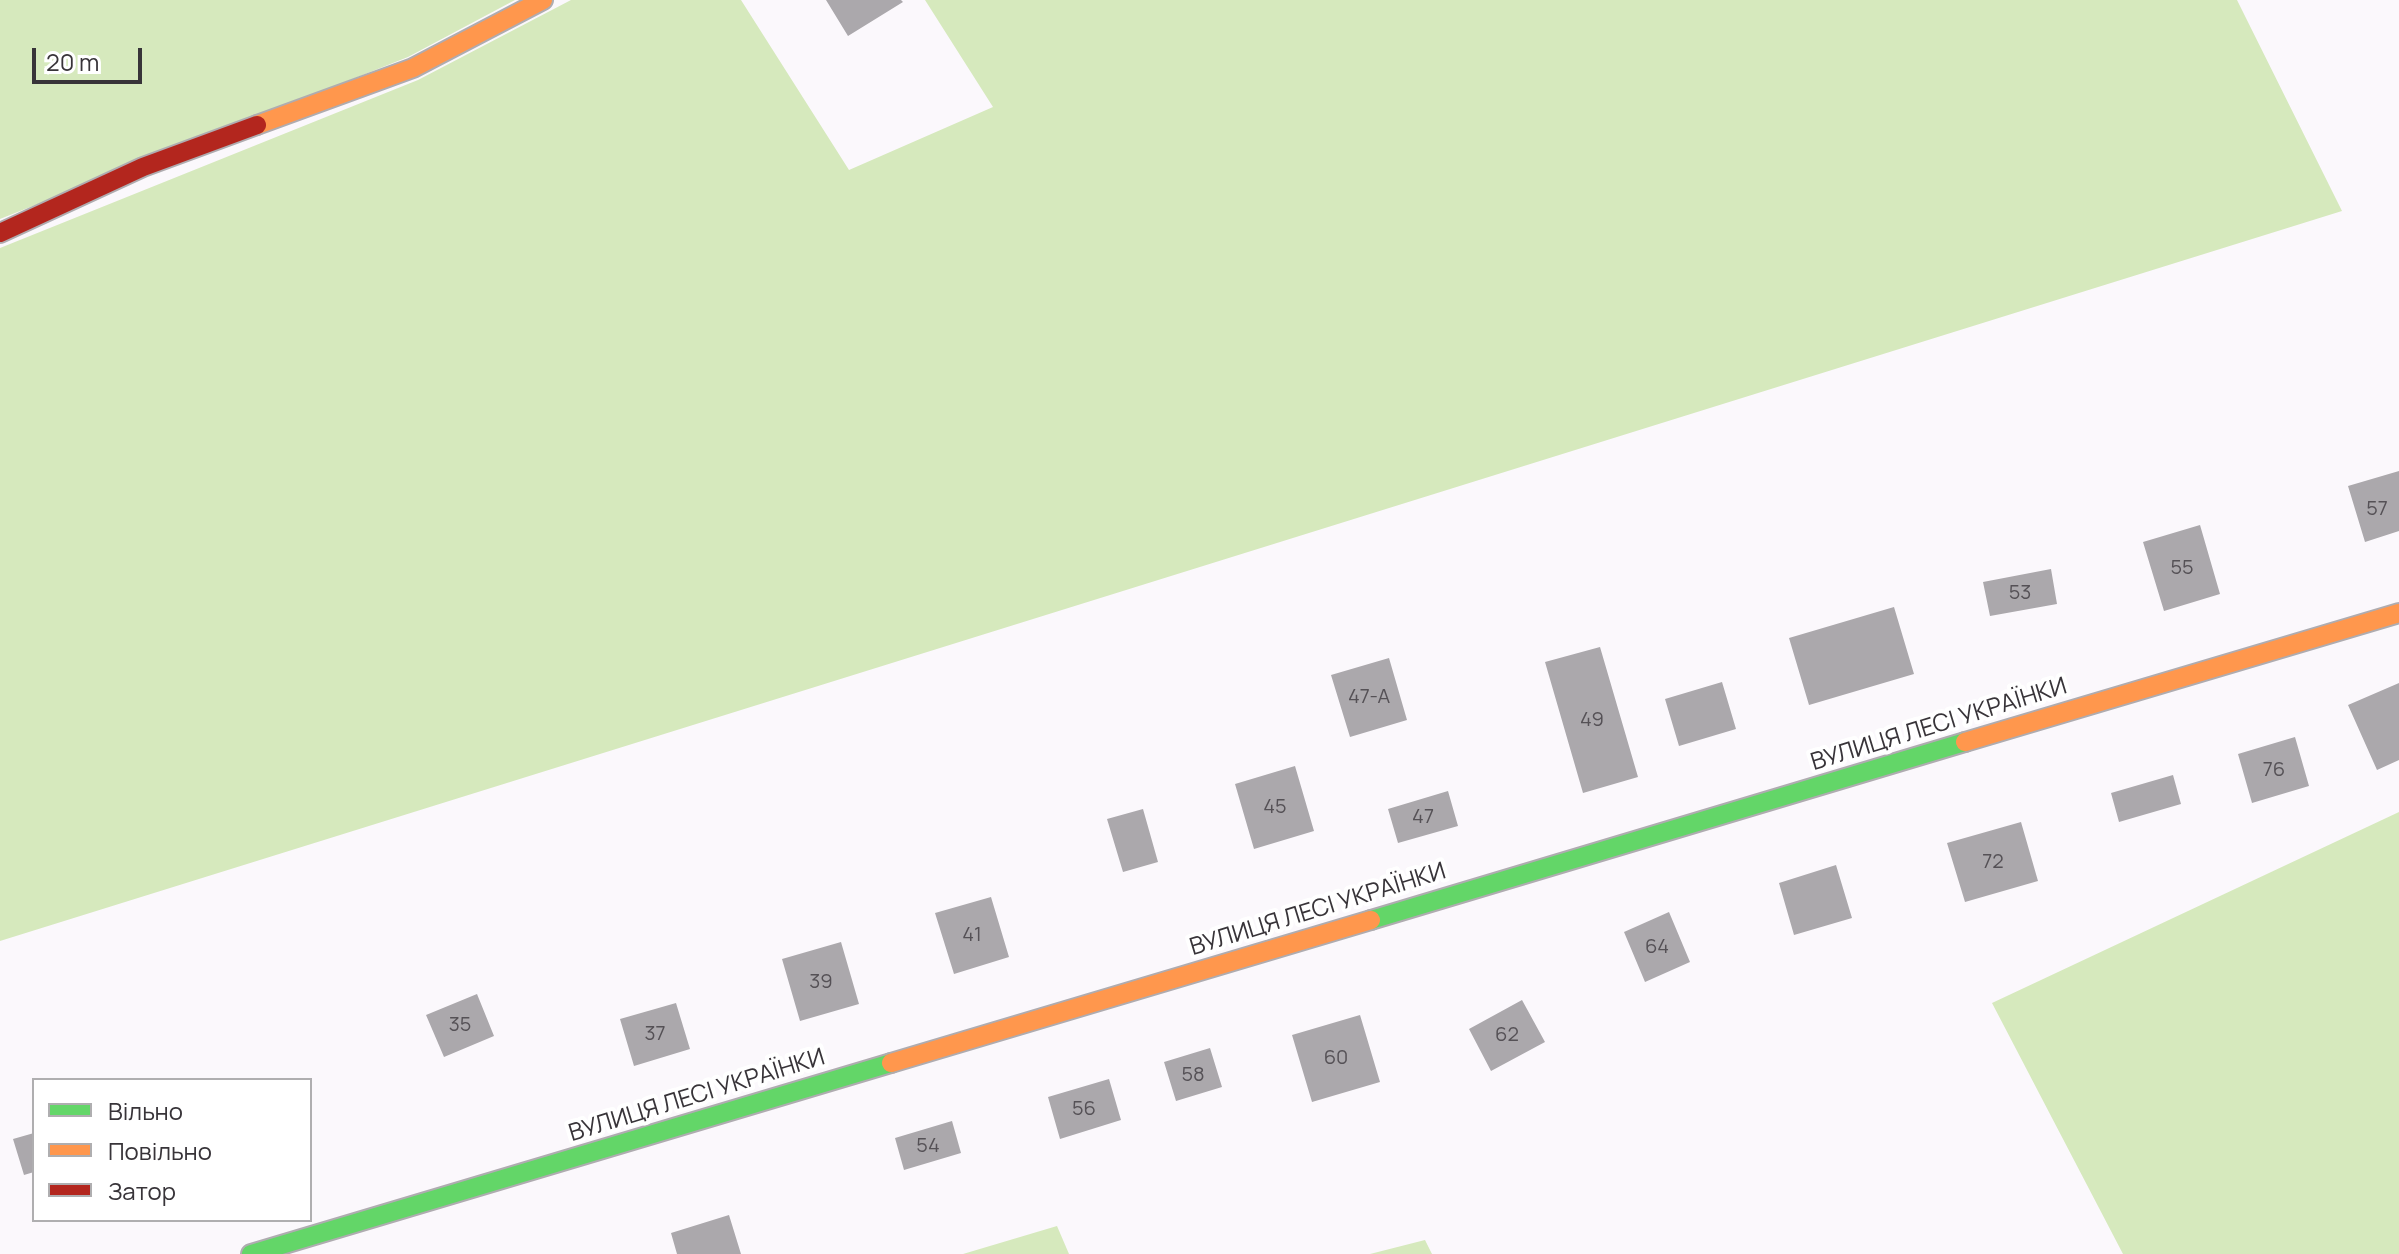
<!DOCTYPE html>
<meta charset="utf-8">
<style>
body{margin:0}
#map{position:relative;width:2399px;height:1254px;overflow:hidden;background:#fbf8fc;font-family:Manrope,sans-serif}
canvas{display:block}
.legend{position:absolute;left:32px;top:1078px;width:280px;height:144px;box-sizing:border-box;background:#fff;border:2px solid #afaeb0;margin:0;padding:10px 14px;list-style:none;font-size:24px;color:#383439}
.legend li{display:flex;align-items:center;gap:16px;height:40px}
.legend b{width:40px;border:2px solid #afaeb0}
.scale{position:absolute;left:32px;top:48px;width:110px;height:36px;box-sizing:border-box;border:4px solid #383439;border-top:0;padding-left:10px;font-size:24px;line-height:28px;white-space:nowrap;color:#383439;-webkit-text-stroke:6px #fff;paint-order:stroke}
</style>
<div id="map">
<canvas width="2399" height="1254"></canvas>
<ul class="legend">
<li><b style="height:10px;background:#63d668"></b>Вільно</li>
<li><b style="height:10px;background:#ff974d"></b>Повільно</li>
<li><b style="height:10px;background:#b3261e"></b>Затор</li>
</ul>
<div class="scale">20 m</div>
</div>
<script>
const ctx = document.querySelector('canvas').getContext('2d');
ctx.lineJoin = 'round';
function paint(path, color) {
  ctx.fillStyle = color;
  ctx.fill(path, 'evenodd');
}
function shape(rows) {
  const path = new Path2D();
  for (const r of rows) {
    path.moveTo(r[0], r[1]);
    for (let i = 2; i < r.length; i += 2) path.lineTo(r[i], r[i + 1]);
  }
  return path;
}
function trace(path, color, width, dash) {
  ctx.strokeStyle = color;
  ctx.lineWidth = width;
  ctx.lineCap = dash ? 'butt' : 'round';
  ctx.setLineDash(dash || []);
  ctx.stroke(path);
}
function label(font, color, halo, rows, align = 'center') {
  ctx.font = font + ' Manrope,sans-serif';
  ctx.lineWidth = 8;
  ctx.setLineDash([]);
  ctx.textBaseline = 'middle';
  ctx.strokeStyle = halo;
  ctx.fillStyle = color;
  for (const [text, x, y, turn = 0] of rows) {
    ctx.save();
    ctx.translate(x, y);
    ctx.rotate((+turn || 0) * Math.PI / 180);
    ctx.textAlign = isNaN(turn) ? turn : align;
    if (halo) ctx.strokeText(text, 0, 0);
    ctx.fillText(text, 0, 0);
    ctx.restore();
  }
}
const green = shape([
 [0,0,515,0,408,57,0,219],
 [571,0,741,0,849,170,993,107,925,0,2237,0,2342,211,0,941,0,248,418,80],
 [2399,812,2399,1254,2123,1254,1992,1003],
 [1057,1226,1069,1254,963,1254],
 [1425,1240,1432,1254,1370,1254]
]);
const building = shape([
 [826,0,901,0,903,2,848,36],
 [2399,471,2399,531,2365,542,2348,486],
 [2200,525,2220,594,2164,611,2143,542],
 [2051,569,2057,604,1990,616,1983,582],
 [1894,607,1914,674,1809,705,1789,638],
 [1600,647,1638,777,1583,793,1545,662],
 [1389,658,1407,720,1350,737,1331,675],
 [1722,682,1736,729,1679,746,1665,699],
 [2399,683,2399,760,2377,770,2348,705],
 [2295,737,2309,786,2252,803,2238,754],
 [1295,766,1314,831,1254,849,1235,784],
 [2173,775,2181,804,2119,822,2111,793],
 [1448,791,1458,826,1398,843,1388,809],
 [1143,809,1158,862,1123,872,1107,819],
 [2021,822,2038,881,1965,902,1947,843],
 [1836,865,1852,918,1794,935,1779,883],
 [991,897,1009,957,954,974,935,913],
 [1669,912,1690,962,1645,982,1624,932],
 [841,942,859,1004,800,1021,782,959],
 [477,994,494,1036,444,1057,426,1015],
 [1522,1000,1545,1042,1491,1071,1469,1029],
 [676,1003,690,1049,634,1066,620,1019],
 [1360,1015,1380,1082,1312,1102,1292,1035],
 [1210,1048,1222,1087,1176,1101,1164,1062],
 [1109,1079,1121,1120,1060,1139,1048,1097],
 [952,1121,961,1153,904,1170,895,1138],
 [34,1133,34,1172,24,1175,13,1139],
 [729,1215,741,1254,677,1254,671,1233]
]);
const fast = shape([
 [1371,920,1965,742],
 [251,1254,891,1063]
]);
const slow = shape([
 [257,125,413,68,543,0],
 [1965,742,2399,613],
 [891,1063,1371,920]
]);
const jam = shape([
 [0,233,143,167,257,125]
]);
const numberNames = [
 ["57",2377,509],
 ["55",2182,568],
 ["53",2020,593],
 ["47-А",1369,697],
 ["49",1592,720],
 ["76",2274,770],
 ["45",1275,807],
 ["47",1423,817],
 ["72",1993,862],
 ["41",972,935],
 ["64",1657,947],
 ["39",821,982],
 ["35",460,1025],
 ["37",655,1034],
 ["62",1507,1035],
 ["60",1336,1058],
 ["58",1193,1075],
 ["56",1084,1109],
 ["54",928,1146]
];
const streetNames = [
 ["ВУЛИЦЯ ЛЕСІ УКРАЇНКИ",1939,725,-17],
 ["ВУЛИЦЯ ЛЕСІ УКРАЇНКИ",1318,910,-17],
 ["ВУЛИЦЯ ЛЕСІ УКРАЇНКИ",697,1096,-17]
];
paint(green, '#d6e9bd');
paint(building, '#aba8ac');
trace(fast, '#afacb0', 22);
trace(slow, '#afacb0', 22);
trace(jam, '#afacb0', 22);
trace(fast, '#63d668', 18);
trace(slow, '#ff974d', 18);
trace(jam, '#b3261e', 18);
label('20px', '#555156', null, numberNames);
label('24px', '#383439', '#fff', streetNames);
</script>
